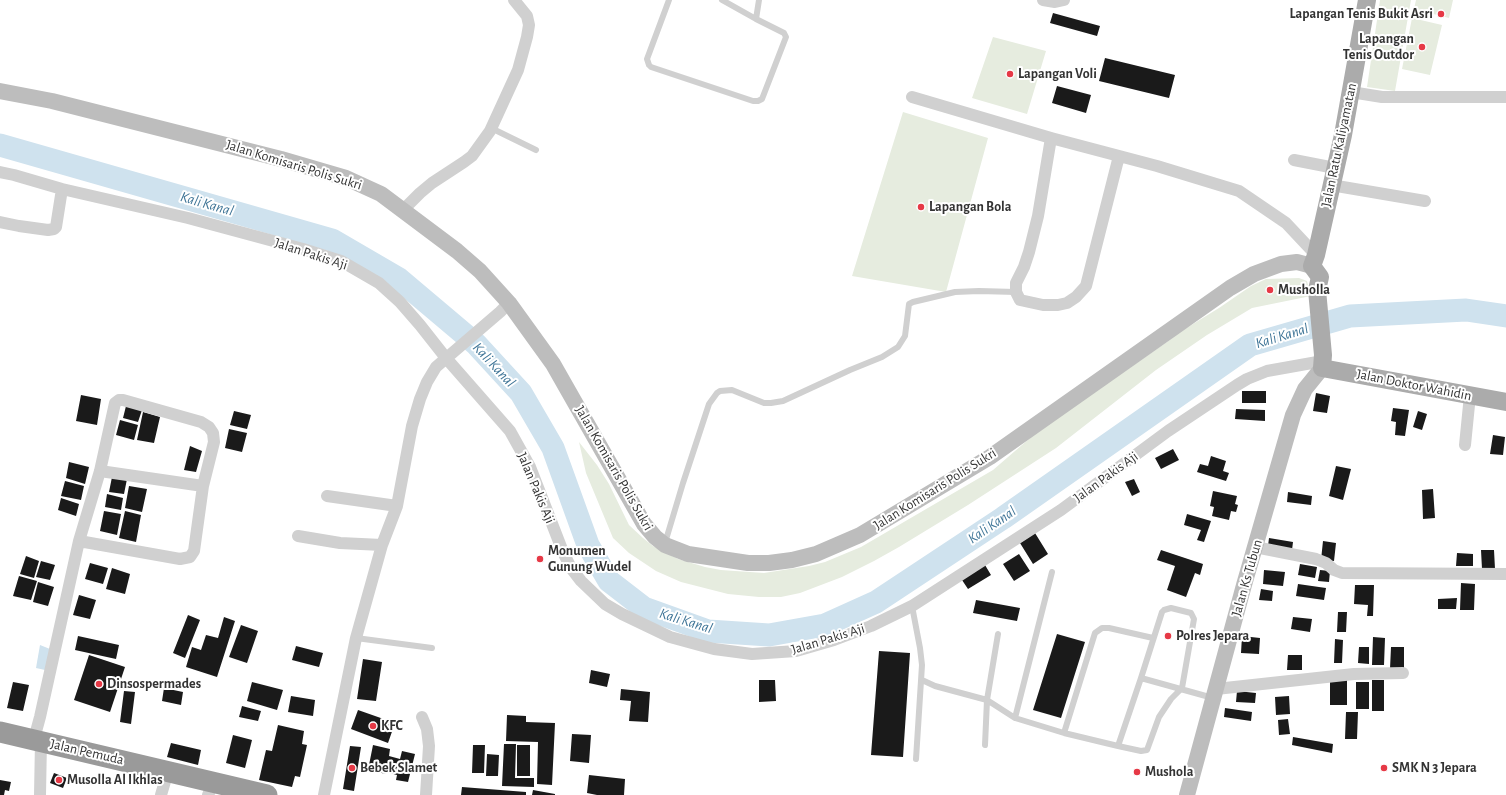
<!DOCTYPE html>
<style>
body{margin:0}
canvas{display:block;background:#fff}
</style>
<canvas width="1506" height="795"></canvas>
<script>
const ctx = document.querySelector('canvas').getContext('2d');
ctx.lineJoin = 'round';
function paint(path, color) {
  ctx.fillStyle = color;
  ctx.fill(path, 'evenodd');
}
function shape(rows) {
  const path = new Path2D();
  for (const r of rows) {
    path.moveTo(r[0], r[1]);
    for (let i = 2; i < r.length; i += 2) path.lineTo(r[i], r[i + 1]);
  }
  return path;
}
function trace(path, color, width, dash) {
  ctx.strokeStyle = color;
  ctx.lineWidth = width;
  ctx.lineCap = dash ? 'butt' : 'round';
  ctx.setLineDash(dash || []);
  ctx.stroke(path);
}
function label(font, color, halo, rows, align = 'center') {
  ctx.font = font + ' "Alegreya Sans",sans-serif';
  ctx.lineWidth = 4;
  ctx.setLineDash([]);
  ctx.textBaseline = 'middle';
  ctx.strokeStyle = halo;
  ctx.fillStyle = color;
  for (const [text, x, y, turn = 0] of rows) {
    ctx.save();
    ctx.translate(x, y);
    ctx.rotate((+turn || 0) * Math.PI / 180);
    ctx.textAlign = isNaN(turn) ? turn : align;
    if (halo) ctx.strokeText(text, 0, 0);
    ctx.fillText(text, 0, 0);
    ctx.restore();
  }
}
const green = shape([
 [1380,0,1411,0,1395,91,1367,87],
 [1416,0,1453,0,1449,18,1414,9],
 [1412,18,1442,25,1430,75,1402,69],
 [993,37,1046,51,1027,114,972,98],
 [903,112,988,138,946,292,852,276],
 [1299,278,1307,281,1311,296,1252,308,1207,335,1156,370,1056,448,968,505,899,547,874,561,842,577,800,593,781,597,759,597,728,594,681,582,656,571,629,553,613,538,586,473,579,442,597,465,609,484,629,525,643,538,653,546,678,559,705,567,721,570,764,573,809,566,825,562,861,547,993,470,1037,432,1167,342,1180,332,1219,308,1251,286,1266,279]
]);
const water = shape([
 [40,645,50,649,45,670,36,668]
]);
const river = shape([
 [0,145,332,240,399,279,476,344,521,393,553,448,588,545,609,581,644,608,708,631,769,635,825,625,876,602,1003,518,1250,345,1350,316,1466,310,1506,316]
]);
const building = shape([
 [1053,13,1100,26,1097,36,1050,23],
 [1105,58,1175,75,1169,98,1099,81],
 [1057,86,1091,95,1086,113,1052,103],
 [1242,391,1266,391,1266,403,1242,403],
 [1316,393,1330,396,1327,413,1313,411],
 [81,395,101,399,97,425,76,421],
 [126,406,142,410,138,422,123,418],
 [1393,408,1409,410,1405,436,1395,435,1396,422,1391,421],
 [1236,409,1265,410,1265,421,1235,419],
 [234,411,251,415,247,429,230,425],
 [1418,411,1427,414,1422,430,1413,427],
 [143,412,160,417,154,443,137,440],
 [120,420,138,425,134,440,116,435],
 [229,429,247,433,242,452,225,448],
 [1493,435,1505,437,1503,455,1490,454],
 [190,446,202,451,196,472,184,470],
 [1173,449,1179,460,1161,469,1155,458],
 [1211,456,1226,461,1223,471,1229,473,1226,481,1197,472,1200,464,1208,466],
 [69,462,89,467,85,484,66,478],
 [1336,466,1351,469,1343,500,1329,496],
 [112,477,127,479,124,494,109,492],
 [1134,479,1140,492,1132,496,1125,482],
 [65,481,84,486,81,500,61,496],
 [129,486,147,489,142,512,125,508],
 [1433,489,1435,518,1423,519,1422,490],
 [1213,491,1237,496,1235,504,1238,505,1236,512,1231,511,1229,520,1212,516,1214,507,1210,506],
 [1288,492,1312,496,1311,505,1287,502],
 [107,494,123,498,121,510,105,507],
 [61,498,79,504,76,516,58,510],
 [104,511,121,514,117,535,100,531],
 [125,511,141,515,136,542,119,538],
 [1187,514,1211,521,1204,542,1197,540,1201,530,1184,525],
 [1035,533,1048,554,1033,564,1020,543],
 [1269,538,1293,542,1292,550,1268,546],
 [1323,541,1336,543,1334,561,1321,560],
 [1161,550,1203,564,1200,575,1195,573,1186,597,1167,590,1175,566,1157,560],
 [1481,550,1494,550,1495,569,1482,569],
 [1457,553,1473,554,1473,566,1456,566],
 [1019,554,1030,571,1014,581,1003,564],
 [26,556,39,561,34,578,20,574],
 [41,561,55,565,50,580,36,577],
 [90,563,108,568,103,584,85,579],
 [1300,564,1317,567,1315,578,1298,575],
 [985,565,991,575,968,589,962,580],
 [112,568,130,574,125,594,106,589],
 [1264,570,1285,572,1283,586,1263,584],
 [1320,570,1330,571,1329,582,1318,581],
 [19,576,37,581,31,600,13,596],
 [38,582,54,587,48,606,33,602],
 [1461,583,1475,584,1474,610,1460,610],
 [1298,584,1326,588,1324,600,1296,596],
 [1355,585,1374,585,1373,616,1367,616,1368,605,1354,604],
 [1261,589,1273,591,1272,601,1259,600],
 [79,595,96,600,90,619,73,615],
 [1457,598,1456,609,1438,609,1438,599],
 [976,600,1020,608,1017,621,973,613],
 [1338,612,1347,612,1346,632,1337,632],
 [188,615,200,620,185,658,173,653],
 [224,617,235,621,217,677,186,667,192,647,201,650,206,635,218,638],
 [1293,617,1312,619,1310,632,1291,629],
 [241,625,258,631,247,663,229,657],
 [1057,634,1085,642,1061,718,1033,710],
 [78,636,119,645,116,659,75,650],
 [1242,636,1260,638,1259,654,1241,653],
 [1373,637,1385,638,1384,665,1372,665],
 [1335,639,1343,640,1342,663,1334,663],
 [296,646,323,653,319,667,292,660],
 [1359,647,1369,647,1369,664,1358,663],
 [1391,647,1404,647,1404,670,1390,669],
 [879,651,910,653,903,757,871,755],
 [89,655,125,667,110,712,74,700],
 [1288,655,1302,655,1302,670,1287,670],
 [363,659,382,662,376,701,357,699],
 [591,670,610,674,607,687,589,683],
 [759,680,775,680,776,701,759,702],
 [1330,680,1347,680,1347,705,1330,705],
 [1372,680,1384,680,1384,711,1372,711],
 [13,682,29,685,23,711,7,708],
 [252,682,283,690,277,710,247,701],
 [1356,682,1369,682,1369,709,1356,709],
 [164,688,183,692,181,705,162,701],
 [621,689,650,692,648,722,629,721,631,701,620,700],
 [124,691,135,692,131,724,120,722],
 [1237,691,1256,693,1255,703,1236,702],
 [291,696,315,700,313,716,288,712],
 [1289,696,1290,714,1276,715,1275,697],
 [242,706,261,711,258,721,239,717],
 [1225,708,1252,712,1251,721,1224,717],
 [358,710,395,723,388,743,351,729],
 [1346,712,1358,712,1357,739,1345,739],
 [507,715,526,716,526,722,555,723,552,785,537,784,538,742,506,741],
 [1288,719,1290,734,1279,735,1278,720],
 [278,725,304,731,302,744,307,745,300,777,295,776,292,787,259,780,266,750,272,751],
 [572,734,591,735,589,763,570,761],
 [233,735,252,740,245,768,226,763],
 [1293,737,1333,744,1332,753,1292,745],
 [171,743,201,750,198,765,167,757],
 [504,744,516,744,515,778,534,778,534,787,502,786],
 [373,745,390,749,389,756,400,759,402,751,415,754,408,782,396,780,397,775,386,772,386,774,368,770],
 [473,745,485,745,484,773,472,773],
 [517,745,530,745,530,776,517,776],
 [350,746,361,747,354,791,343,789],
 [487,754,499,755,498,776,486,776],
 [54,773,67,778,63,788,50,783],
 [589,775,625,779,624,795,597,795,587,793],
 [0,780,11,782,9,791,5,790,4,795,0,795],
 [462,787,526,792,526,795,461,795],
 [533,790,555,794,555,795,532,795]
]);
const lane = shape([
 [669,0,647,59,649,65,651,67,753,101,758,101,762,99,786,37,784,33,756,19,759,0],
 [722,0,756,19],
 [491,128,536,150],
 [665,543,683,483,709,404,717,393,720,391,732,390,764,403,771,403,783,401,850,370,882,357,898,347,905,336,909,304,913,302,955,292,979,291,1016,292],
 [912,606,920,648,922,665,916,759],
 [356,638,432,648],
 [922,680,935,686,987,700,1015,718,1064,733,1118,746,1141,678,1213,698],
 [1015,718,1052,572],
 [1064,733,1095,633,1102,628,1109,628,1153,638],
 [985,745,987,700,998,634],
 [1118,746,1141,751,1147,750,1159,717,1171,699,1182,688,1194,619,1191,613,1171,608,1164,610,1162,612,1141,678]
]);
const street = shape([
 [1043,0,1055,2,1064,0],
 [1351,92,1382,97,1506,97],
 [912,97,1051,138,1157,166,1239,191,1286,223,1316,255],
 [1051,138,1038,216,1029,252,1024,267,1016,283,1016,292,1020,300,1043,305,1058,305,1067,303,1076,297,1086,286,1119,156],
 [1294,160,1335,168],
 [0,172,14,175,62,189,188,218,303,249,341,261,379,283,400,302,420,325,446,358,510,431,530,467,563,552,571,568,581,581,605,604,622,614,670,637,714,649,752,654,796,651,834,640,871,626,912,606,1061,510,1168,431,1237,385,1247,379,1267,371,1323,361],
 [1331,185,1425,201],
 [403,210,420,193,432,183,464,162,472,156,490,131,518,70,527,37,529,25,527,16,514,0],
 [0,222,19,226,48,230,54,229,56,227,62,189],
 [1465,445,1470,395],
 [100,471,203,486],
 [327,496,397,506],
 [298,536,340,543,382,545],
 [1255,547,1316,559,1326,563,1334,570,1342,573,1506,574],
 [1216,689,1354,674,1403,673],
 [422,717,427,729,429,746,426,795],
 [34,739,40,717,79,541,100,471,115,403,119,400,123,400,201,422,209,427,213,433,214,442,203,486,194,551,190,557,180,559,79,541],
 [40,795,41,741],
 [161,795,168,771],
 [208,795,214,782],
 [324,795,356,638,382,545,397,506,412,426,420,399,427,382,436,367,500,312,509,303]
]);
const secondary = shape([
 [0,91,52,101,281,159,346,178,381,194,457,251,480,271,509,303,553,364,644,524,655,537,665,545,688,554,748,563,769,563,792,560,816,554,860,535,990,457,1230,288,1254,274,1281,264,1297,262,1312,266],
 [1187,795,1244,585,1293,415,1305,389,1322,368]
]);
const primary = shape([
 [1367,0,1343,135,1316,255,1312,266,1320,277,1317,290,1323,355,1322,368,1506,402]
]);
const highway = shape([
 [0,732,267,795]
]);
const markers = [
 [1441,14,4,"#e63946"],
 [1422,47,4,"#e63946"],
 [1010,74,4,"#e63946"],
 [921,207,4,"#e63946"],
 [1270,290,4,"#e63946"],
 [540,559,4,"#e63946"],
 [1168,636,4,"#e63946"],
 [99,684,4,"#e63946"],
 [373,726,4,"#e63946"],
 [352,768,4,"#e63946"],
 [1384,768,4,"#e63946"],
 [1137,772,4,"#e63946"],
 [59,780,4,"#e63946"]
];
const poiNames = [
 ["Lapangan Tenis Bukit Asri",1433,14,"right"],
 ["Lapangan",1414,39,"right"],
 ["Tenis Outdor",1414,55,"right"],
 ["Lapangan Voli",1018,74],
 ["Lapangan Bola",929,207],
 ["Musholla",1278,290],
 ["Monumen",548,551],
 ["Gunung Wudel",548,567],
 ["Polres Jepara",1176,636],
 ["Dinsospermades",107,684],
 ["KFC",381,726],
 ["Bebek Slamet",360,768],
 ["SMK N 3 Jepara",1392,768],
 ["Mushola",1145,772],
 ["Musolla Al Ikhlas",67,780]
];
const streetNames = [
 ["Jalan Ratu Kaliyamatan",1339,145,-78],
 ["Jalan Komisaris Polis Sukri",294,165,17],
 ["Jalan Pakis Aji",311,254,18],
 ["Jalan Doktor Wahidin",1414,385,11],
 ["Jalan Komisaris Polis Sukri",614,468,60],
 ["Jalan Pakis Aji",1106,477,-36],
 ["Jalan Pakis Aji",536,488,67],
 ["Jalan Komisaris Polis Sukri",935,489,-32],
 ["Jalan Ks Tubun",1247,578,-74],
 ["Jalan Pakis Aji",828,639,-17],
 ["Jalan Pemuda",87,752,13]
];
const waterNames = [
 ["Kali Kanal",207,204,16],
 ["Kali Kanal",1282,336,-17],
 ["Kali Kanal",494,365,47],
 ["Kali Kanal",992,525,-34],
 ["Kali Kanal",686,621,17]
];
paint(green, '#e6ecdf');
paint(water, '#cfe2ee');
trace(river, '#cfe2ee', 23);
paint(building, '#1a1a1a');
trace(lane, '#d0d0d0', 6);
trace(street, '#d0d0d0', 12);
trace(secondary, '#bdbdbd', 16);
trace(primary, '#ababab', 18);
trace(highway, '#9a9a9a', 21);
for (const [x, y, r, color] of markers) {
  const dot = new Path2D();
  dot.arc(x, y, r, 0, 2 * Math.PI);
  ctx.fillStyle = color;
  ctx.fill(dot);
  trace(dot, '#fff', 1.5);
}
label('bold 14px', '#333', '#fff', poiNames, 'left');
label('14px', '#333', '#fff', streetNames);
label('italic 15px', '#3f7597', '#fff', waterNames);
</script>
